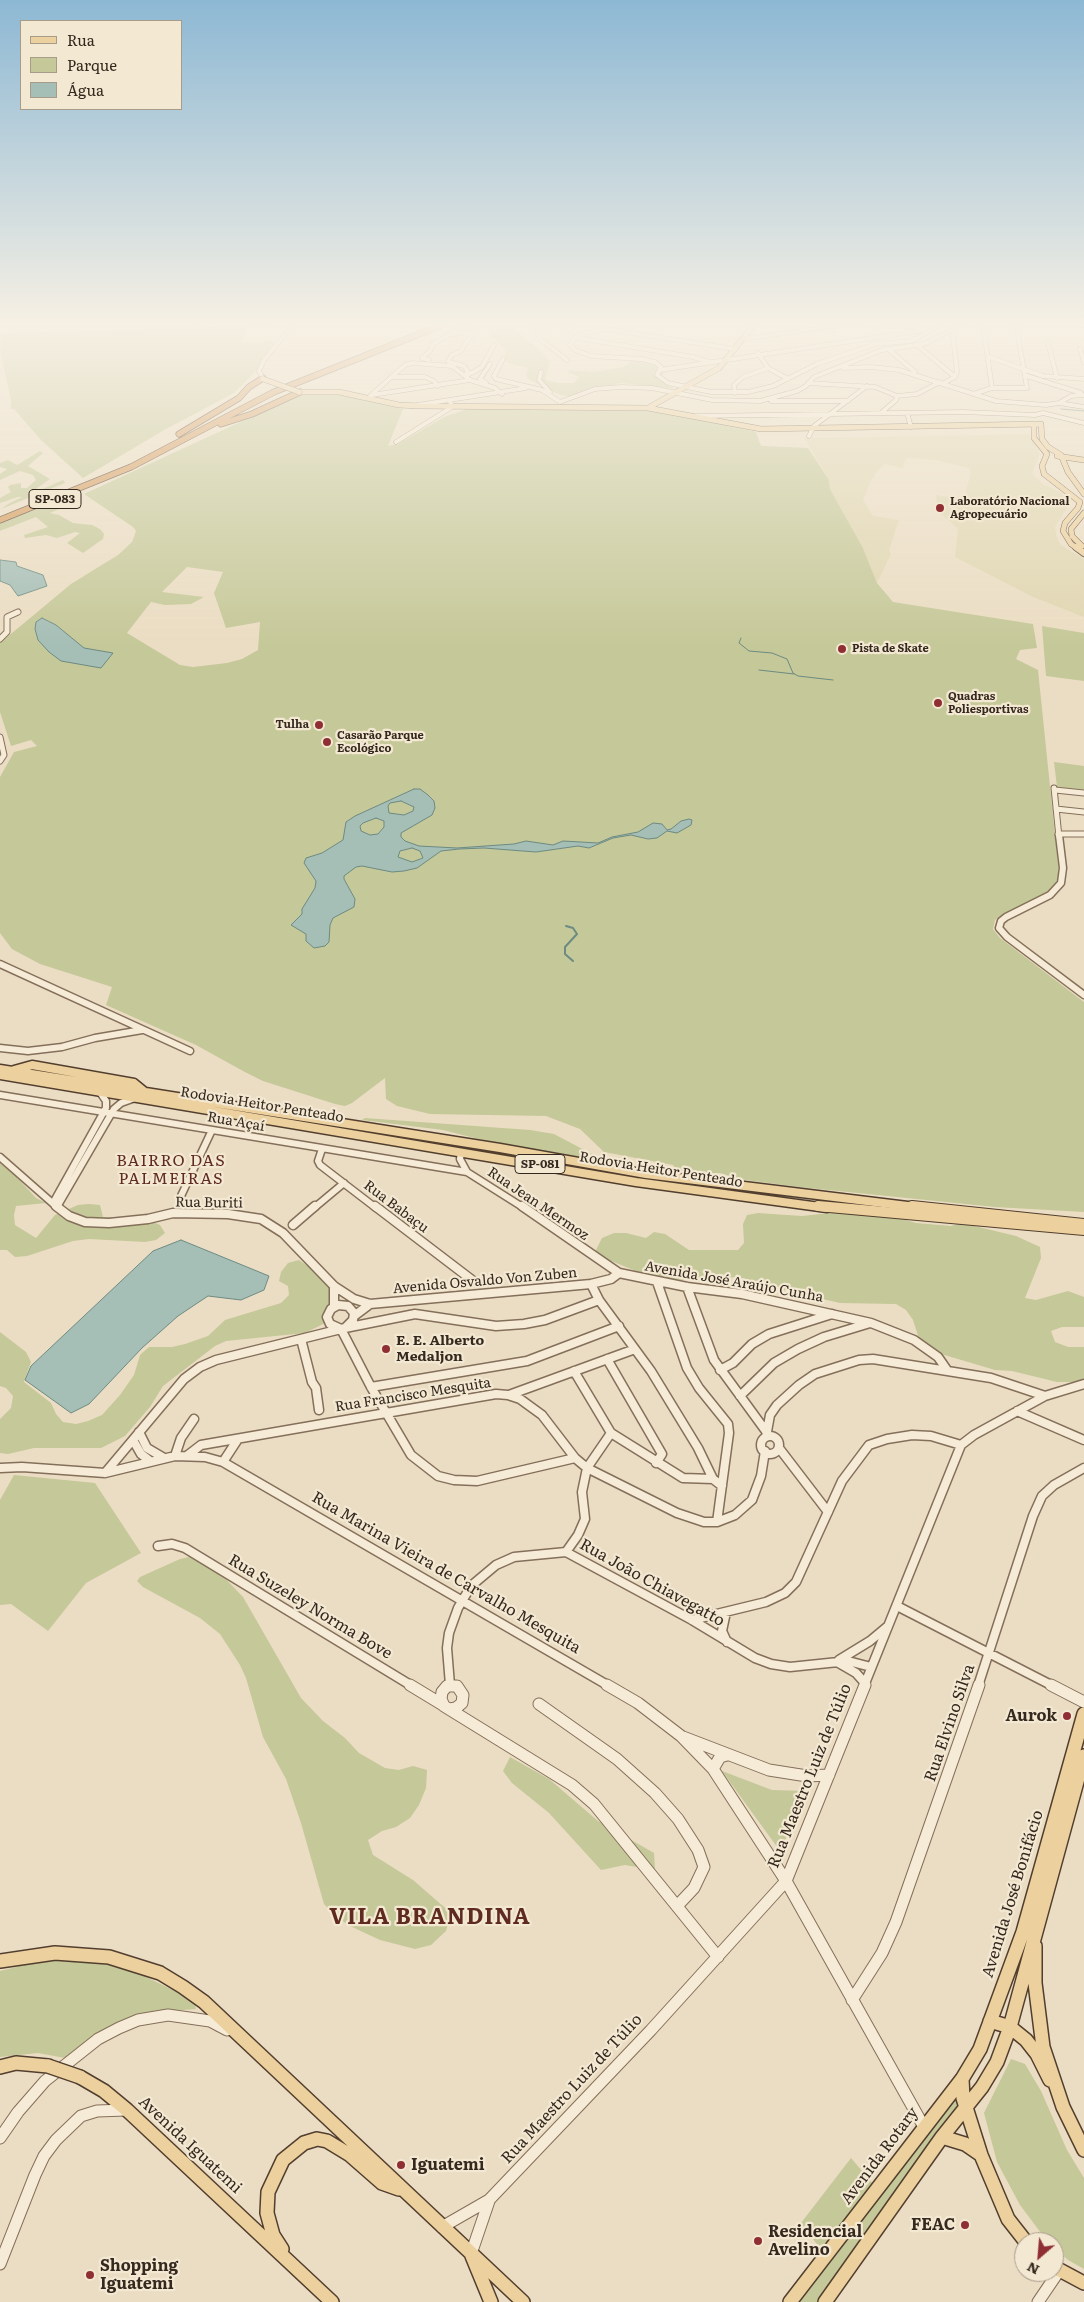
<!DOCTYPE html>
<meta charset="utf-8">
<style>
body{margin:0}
#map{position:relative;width:1084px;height:2302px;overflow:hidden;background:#ebddc3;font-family:Literata,serif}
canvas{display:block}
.legend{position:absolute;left:20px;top:20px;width:162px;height:90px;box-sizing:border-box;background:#f3e8d2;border:1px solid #a79b8a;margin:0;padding:6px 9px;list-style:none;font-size:15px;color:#35281e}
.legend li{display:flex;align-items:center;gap:10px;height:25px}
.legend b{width:25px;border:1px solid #a79b8a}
.north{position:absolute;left:1014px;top:2232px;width:50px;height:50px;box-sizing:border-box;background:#f3e8d2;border:1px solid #a79b8a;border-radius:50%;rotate:207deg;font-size:14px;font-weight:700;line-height:20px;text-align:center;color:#35281e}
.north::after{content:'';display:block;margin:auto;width:18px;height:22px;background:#8f2f34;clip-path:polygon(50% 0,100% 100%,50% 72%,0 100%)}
</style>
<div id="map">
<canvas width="1084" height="2302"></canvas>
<ul class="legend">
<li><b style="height:6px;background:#ecd09d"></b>Rua</li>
<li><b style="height:14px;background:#c5c898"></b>Parque</li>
<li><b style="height:14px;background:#a5beb6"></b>Água</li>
</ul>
<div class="north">N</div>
</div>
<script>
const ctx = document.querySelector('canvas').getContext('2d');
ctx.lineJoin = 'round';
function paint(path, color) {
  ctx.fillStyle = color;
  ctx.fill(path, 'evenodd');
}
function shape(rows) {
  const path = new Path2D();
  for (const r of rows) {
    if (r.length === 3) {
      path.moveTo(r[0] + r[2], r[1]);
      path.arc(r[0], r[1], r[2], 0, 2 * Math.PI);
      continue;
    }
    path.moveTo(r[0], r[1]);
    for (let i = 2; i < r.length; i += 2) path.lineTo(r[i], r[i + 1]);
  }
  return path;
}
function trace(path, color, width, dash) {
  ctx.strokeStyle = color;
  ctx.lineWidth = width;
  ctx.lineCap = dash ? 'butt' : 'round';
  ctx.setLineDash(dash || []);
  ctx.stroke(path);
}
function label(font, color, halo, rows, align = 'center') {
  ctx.font = font + ' Literata,serif';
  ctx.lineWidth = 4.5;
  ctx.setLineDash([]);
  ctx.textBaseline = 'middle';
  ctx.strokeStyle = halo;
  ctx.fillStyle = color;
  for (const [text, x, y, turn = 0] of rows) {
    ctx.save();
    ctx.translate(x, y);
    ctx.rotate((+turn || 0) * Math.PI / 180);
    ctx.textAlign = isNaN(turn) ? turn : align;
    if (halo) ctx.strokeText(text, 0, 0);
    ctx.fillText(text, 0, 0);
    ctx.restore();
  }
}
const farmland = shape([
 [1028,434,1040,453,1032,474,1043,484,1062,493,1070,503,1055,527,1057,538,1061,545,1084,559,1084,617,1033,597,955,557,958,529,938,511,936,495,964,499,967,497,966,490,971,474,969,468,936,460,910,458,905,459,903,468,885,464,876,472,869,485,863,500,873,516,899,520,889,550,891,554,877,583,863,548,830,489,829,480,804,438]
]);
const green = shape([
 [232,325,273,325,248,327,241,343,276,341,264,356,256,371,234,393,166,429,83,478,41,440,14,409,11,409,11,400,1,355,0,333,228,327],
 [489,325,510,325,543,353,550,362,545,379,549,381,559,383,574,383,579,377,568,372,570,370,593,372,623,367,628,364,629,360,634,359,660,367,664,373,659,380,675,389,621,383,570,397,558,394,528,379,526,375,528,368,508,363,504,357,506,351,495,340,491,338],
 [332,393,403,409,388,446,398,444,444,417,467,409,539,409,654,410,756,432,761,446,808,448,829,480,830,489,863,548,877,583,893,602,1033,624,1037,648,1020,650,1016,659,1038,670,1059,874,1055,886,1043,896,1002,915,995,920,993,929,1000,938,1084,1002,1084,1212,995,1207,799,1187,738,1179,720,1173,697,1175,676,1169,673,1165,604,1152,580,1129,546,1116,430,1114,397,1106,386,1099,385,1078,352,1103,345,1106,335,1104,263,1081,243,1071,196,1045,106,1005,112,987,40,964,12,949,0,933,0,777,14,752,37,746,31,740,11,746,0,712,0,643,71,584,118,555,132,542,136,531,133,527,84,494,299,395],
 [187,567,223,572,214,593,226,628,260,622,258,650,242,659,227,663,193,667,180,665,127,633,151,602,165,605,191,604,204,597,162,592],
 [40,451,43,453,28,466,50,479,36,489,38,491,63,480,65,483,1,509,8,504,22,497,18,497,0,503,0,498,11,492,8,487,10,485,21,483,21,488,27,488,36,480,33,475,20,471,0,480,0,474,7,469,0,467,0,463,8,460,17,465],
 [70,501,71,504,50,513,59,515,73,523,92,525,100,529,104,534,103,539,83,553,67,543,80,533,75,532,57,538,46,535,25,538,24,535,48,527,36,517,0,531,0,522,41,508],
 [1042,626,1084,633,1084,681,1046,676],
 [1054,762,1084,766,1084,790,1057,787],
 [365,1118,530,1130,554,1134,605,1161,502,1145,443,1130,362,1120],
 [0,1159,36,1198,46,1203,16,1206,14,1215,15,1225,36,1238,55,1215,78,1205,89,1204,100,1205,103,1217,141,1217,160,1225,165,1233,156,1240,145,1242,89,1239,73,1241,27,1256,15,1257,7,1250,0,1250],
 [868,1209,916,1223,951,1226,962,1223,1016,1236,1040,1247,1041,1258,1025,1298,1036,1300,1068,1291,1084,1297,1084,1327,1062,1327,1051,1331,1055,1342,1068,1347,1084,1347,1084,1382,1057,1382,1012,1371,995,1370,931,1351,921,1345,913,1320,906,1310,896,1304,840,1303,766,1286,739,1277,674,1280,636,1271,594,1254,602,1238,614,1233,626,1233,646,1238,654,1232,665,1234,689,1250,738,1250,744,1243,743,1224,747,1215,758,1213,802,1216],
 [299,1260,332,1283,332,1314,325,1323,305,1333,226,1341,215,1346,163,1386,150,1407,125,1436,101,1448,34,1448,8,1454,0,1453,0,1419,11,1408,13,1396,6,1388,0,1386,0,1332,26,1352,31,1362,24,1382,51,1403,56,1414,63,1422,76,1424,88,1421,102,1415,120,1395,134,1375,140,1355,149,1347,172,1347,185,1344,208,1336,225,1320,281,1303,289,1295,288,1286,279,1281,281,1272,288,1263],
 [14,1475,95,1483,141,1553,86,1583,48,1631,11,1604,0,1605,0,1500],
 [193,1556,217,1570,243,1597,301,1698,323,1721,345,1738,359,1753,385,1768,399,1770,413,1766,427,1770,426,1788,419,1805,410,1818,396,1827,382,1831,368,1840,373,1855,413,1880,451,1913,446,1931,431,1945,415,1949,380,1940,350,1926,335,1916,324,1904,301,1823,286,1779,263,1737,246,1678,240,1665,220,1634,200,1618,143,1587,137,1581,140,1577,180,1559],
 [510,1757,549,1779,598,1821,654,1853,655,1870,625,1865,601,1870,549,1813,512,1783,503,1771],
 [722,1771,772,1790,807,1791,780,1851],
 [62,1960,99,1962,134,1971,181,1994,195,2005,196,2009,170,2011,95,2037,65,2058,38,2053,0,2057,0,1971,24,1965],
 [1011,2059,1025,2064,1041,2091,1067,2150,1084,2178,1084,2269,1068,2260,1054,2247,1054,2242,1047,2241,1020,2205,997,2162,984,2113],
 [955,2094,960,2110,820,2302,793,2302],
 [851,2158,873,2184,822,2251,801,2223]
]);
const water = shape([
 [0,560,16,562,17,566,43,575,47,586,18,596,10,585,0,581,0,560],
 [42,618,56,625,84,648,113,653,101,668,61,661,49,652,38,640,35,629,36,622,42,618],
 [414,789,420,789,428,795,434,801,435,808,432,815,401,833,401,837,405,841,419,846,457,848,514,844,526,841,553,845,563,841,598,843,612,837,638,832,653,823,662,824,667,830,671,829,681,821,689,819,692,820,691,825,677,833,667,831,657,838,648,839,631,835,613,838,589,848,578,846,536,852,484,848,459,849,441,851,417,868,404,871,392,872,362,866,356,867,344,876,344,879,355,899,354,907,333,918,330,925,329,942,325,946,314,948,306,941,306,934,291,925,302,914,302,909,315,888,316,881,304,863,306,858,322,853,343,840,346,822,355,816,414,789],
 [401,801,414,807,413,811,404,815,389,813,388,806,390,803,401,801],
 [376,818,384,821,384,827,378,834,370,835,361,831,360,826,363,823,376,818],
 [412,848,420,851,423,858,412,862,398,857,400,851,412,848],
 [181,1240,269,1276,264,1290,241,1300,208,1296,178,1316,142,1348,89,1404,71,1413,25,1380,31,1366,153,1251,181,1240]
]);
const streamFar1 = shape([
 [1061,409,1084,411],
 [741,638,739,643,749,651,772,653,787,659,793,673,798,676,833,680],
 [759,670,794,674]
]);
const stream = shape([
 [566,926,573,928,577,934,565,947,565,954,573,961]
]);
const minorFar4 = shape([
 [538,325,536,328,540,339,567,360],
 [566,325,565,332,572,337,693,357,710,362],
 [842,325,916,326,926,330],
 [983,325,992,388],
 [539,335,551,325],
 [744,339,842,325],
 [1048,343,1057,378],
 [917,345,955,377],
 [887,348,915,372],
 [1080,349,1084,362],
 [758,353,768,368,788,379],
 [989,357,1043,376,1084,379],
 [503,359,494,376,496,379,542,390,560,402,595,389,621,387,652,388,712,400,760,401,797,391,806,386,814,377,882,350,924,344,961,325],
 [429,360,422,358,430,351,433,344,465,325],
 [448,361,452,355,461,351,473,332,453,334],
 [449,362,464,366,468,372,465,375],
 [661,367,657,375,668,383,711,392,748,392,773,386,817,364,875,344,911,341,942,325],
 [661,367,655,362,641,359,591,356,575,350,570,345,575,338,584,333,605,329,735,349],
 [843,368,871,367,899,370,996,401,1046,405,1059,403,1071,396,1084,395],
 [660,370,932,329],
 [541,372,539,380,550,392],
 [466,376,482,367,494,345],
 [1027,376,1081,393],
 [391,377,425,377,434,381,438,386],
 [263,378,259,371,264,360,293,325],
 [486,383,480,379,490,364],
 [808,383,875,387,897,396],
 [944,383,955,377,957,371,952,329],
 [735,393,734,385,743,377,768,368],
 [973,394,992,388,1027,388,1016,325],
 [372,395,470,380],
 [370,396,405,365,412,363,452,366,470,380,495,388,502,394],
 [897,396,917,394,940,382],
 [771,401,848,401],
 [1059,403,1084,407],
 [411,406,526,388],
 [881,413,896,400,897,396],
 [907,413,911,427],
 [697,416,963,412,1035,415,1043,413,1084,423],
 [809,436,814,426,867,386],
 [396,442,452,407,450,401]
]);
const minorFar3 = shape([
 [0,639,7,632,7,617,18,612],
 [0,737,4,755,0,761],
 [1054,788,1059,837],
 [1055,790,1084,793],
 [1056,809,1084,812],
 [1058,834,1084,834]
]);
const minorFar2 = shape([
 [1059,835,1063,868,1061,883,1050,895,1006,917,1001,921,999,928,1007,937,1084,995],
 [0,964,190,1051],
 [0,1048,28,1051,62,1047,95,1038,142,1030],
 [0,1095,467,1172,524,1208],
 [322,1149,318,1161,320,1165,376,1208],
 [461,1152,460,1159,467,1172],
 [0,1157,58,1208],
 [181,1196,212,1130],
 [53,1203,106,1108,106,1101,99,1091],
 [57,1207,114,1109,121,1103,135,1098],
 [314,1208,344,1183]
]);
const minorFar1 = shape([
 [56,1206,69,1216,85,1222,109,1223,148,1219,173,1213,228,1214,261,1219,283,1233,334,1286,354,1299,370,1304,591,1284,611,1279,619,1273],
 [375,1206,472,1280],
 [522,1206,619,1273,687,1287,742,1294,871,1323,914,1340,938,1357,947,1370],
 [293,1225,315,1206],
 [657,1282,687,1368,699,1388,728,1424,729,1433,717,1522],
 [591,1284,599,1300,651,1371,698,1448,713,1479,722,1486],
 [334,1286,334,1307],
 [687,1287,714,1360,768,1434],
 [354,1316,370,1304],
 [341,1329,371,1387,411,1455,438,1476,454,1480,477,1481,575,1458],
 [341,1329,330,1324,327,1317,331,1309,338,1305,348,1306,354,1313,353,1320,346,1327],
 [301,1339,312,1382,316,1388,319,1410],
 [607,1359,662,1454,656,1463],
 [720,1370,733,1363,752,1344,769,1334,832,1314],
 [574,1371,611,1433,683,1478,713,1479],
 [371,1387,527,1361,619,1326],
 [509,1395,635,1349],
 [740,1396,774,1363,798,1349,824,1337,870,1323],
 [1017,1411,1084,1440],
 [139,1432,147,1448,164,1458],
 [770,1445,9],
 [766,1437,770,1415,777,1405,799,1385,815,1374,859,1360,873,1359,991,1378,1045,1396],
 [133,1440,141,1454,150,1461],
 [961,1445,974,1435,1045,1396,1084,1384],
 [779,1448,828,1512],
 [188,1455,201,1445,496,1394,508,1395,520,1399,542,1415,575,1458,587,1468,677,1513,704,1522,717,1522,735,1515,752,1500,761,1476,765,1451],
 [175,1456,181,1438,194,1419],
 [223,1462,238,1439],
 [0,1468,22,1467,105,1473,175,1456,205,1457,223,1462,609,1686],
 [105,1473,184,1379,200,1367,216,1360,345,1328,415,1314,496,1326,524,1324,545,1320,599,1300],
 [158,1546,172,1544,185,1548,412,1686],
 [566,1552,578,1535,585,1519,582,1492,587,1468,611,1433],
 [897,1606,1053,1686],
 [726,1612,722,1631,727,1642],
 [692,1620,766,1602,785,1593,796,1582,842,1481,869,1445,887,1439,912,1435,931,1436,961,1445],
 [839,1660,870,1641,888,1626],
 [837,1662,856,1673,865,1683],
 [450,1685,447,1648,449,1633,458,1608,471,1586,496,1565,514,1557,566,1552,692,1620,755,1658,771,1664,790,1667,848,1661,871,1667],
 [447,1686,457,1686],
 [864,1686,961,1445],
 [978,1686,1033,1516,1042,1496,1054,1485,1084,1468]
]);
const minor = shape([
 [410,1685,443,1705],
 [607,1685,638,1703,681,1736,713,1769,786,1881,924,2127],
 [1051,1685,1084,1702],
 [539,1704,617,1759,655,1793,678,1819,698,1850,704,1867,694,1888,678,1905],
 [449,1709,456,1708,462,1703,463,1695,457,1686,447,1686,442,1692,441,1699,444,1706,572,1785,594,1804,718,1957],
 [683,1737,769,1770,807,1776,829,1775],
 [713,1769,720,1757,727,1755],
 [852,2000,882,1953,896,1922,979,1685],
 [0,2138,18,2112,45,2081,98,2039,119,2028,138,2020,168,2015,210,2021,227,2030],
 [442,2227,489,2200,651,2030,786,1881,865,1685],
 [471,2254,489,2201],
 [0,2264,35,2175,44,2156,56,2140,81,2116,97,2111,126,2110],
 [1038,2302,1059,2271]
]);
const majorFar4 = shape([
 [299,392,339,392,399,405,419,406,648,408,761,429,1041,424,1042,439,1048,447,1061,455,1068,472,1084,494],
 [648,408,719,368,754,325],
 [1034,424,1034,438,1047,454,1042,466,1044,474,1080,502,1078,508,1065,523,1063,531,1071,544,1078,549],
 [1057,456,1084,460],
 [1082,546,1072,536,1071,529,1084,513]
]);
const majorFar3 = shape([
 [1076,547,1084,553]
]);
const majorFar2 = shape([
 [0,1069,500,1148,646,1174,924,1208],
 [14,1070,32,1065,134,1083,145,1092],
 [0,1075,636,1182,827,1208]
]);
const majorFar1 = shape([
 [818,1206,1084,1230],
 [912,1206,1084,1224]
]);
const major = shape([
 [1035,1946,1035,1983,1043,2047,1063,2107,1084,2150],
 [0,1961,55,1953,109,1957,160,1973,183,1987,204,2002,523,2302],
 [990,2021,1010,2027,1026,2040,1037,2054,1050,2080],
 [0,2067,16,2063,48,2066],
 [80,2077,104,2091,127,2110,332,2302],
 [962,2079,963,2098,981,2155,1008,2219,1026,2242],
 [942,2137,965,2144,981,2155],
 [282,2249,273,2235,267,2213,268,2192,283,2160,304,2143,317,2139,327,2141,350,2155,382,2183,399,2189],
 [472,2256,491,2302],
 [1054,2267,1084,2283],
 [790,2302,962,2079,980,2049,1023,1932,1084,1714],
 [825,2302,942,2137,982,2087,997,2062,1010,2027,1084,1756]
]);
const highway = shape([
 [221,424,252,414,300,392],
 [179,434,239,398,249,387,263,378],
 [0,520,131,467,274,392,442,325]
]);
const majorBridgeFar1 = shape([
 [263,379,299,392]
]);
const majorBridge = shape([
 [48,2066,80,2077]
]);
const markers = [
 [940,508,5,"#8f2f34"],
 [842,649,5,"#8f2f34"],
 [938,703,5,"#8f2f34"],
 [319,725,5,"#8f2f34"],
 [327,742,5,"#8f2f34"],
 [386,1349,5,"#8f2f34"],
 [1067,1716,5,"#8f2f34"],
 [401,2165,5,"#8f2f34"],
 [965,2225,5,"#8f2f34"],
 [758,2241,5,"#8f2f34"],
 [90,2275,5,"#8f2f34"]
];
const farPoinames = [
 ["Laboratório Nacional",950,502],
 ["Agropecuário",950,515],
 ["Pista de Skate",852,649],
 ["Quadras",948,697],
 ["Poliesportivas",948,710],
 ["Tulha",309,725,"right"],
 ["Casarão Parque",337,736],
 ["Ecológico",337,749]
];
const shields = [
 [55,499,52],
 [540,1164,50]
];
const shieldNames = [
 ["SP-083",55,499],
 ["SP-081",540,1164]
];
const streetNames = [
 ["Rodovia Heitor Penteado",262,1105,9],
 ["Rua Açaí",236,1122,10],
 ["Rodovia Heitor Penteado",661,1170,9],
 ["Rua Buriti",209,1203,1],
 ["Rua Jean Mermoz",538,1204,34],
 ["Rua Babaçu",396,1207,37],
 ["Avenida Osvaldo Von Zuben",485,1281,-5],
 ["Avenida José Araújo Cunha",734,1282,10],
 ["Rua Francisco Mesquita",413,1395,-9]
];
const poiNames = [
 ["E. E. Alberto",396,1341],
 ["Medaljon",396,1357]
];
const quarterNames = [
 ["BAIRRO DAS",171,1161],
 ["PALMEIRAS",171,1179]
];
const nearStreetnames = [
 ["Rua Marina Vieira de Carvalho Mesquita",446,1573,30],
 ["Rua João Chiavegatto",652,1583,29],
 ["Rua Suzeley Norma Bove",310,1607,31],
 ["Rua Elvino Silva",950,1723,-71],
 ["Rua Maestro Luiz de Túlio",810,1776,-68],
 ["Avenida José Bonifácio",1013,1894,-73],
 ["Rua Maestro Luiz de Túlio",572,2089,-47],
 ["Avenida Iguatemi",190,2145,43],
 ["Avenida Rotary",880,2156,-53]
];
const nearPoinames = [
 ["Aurok",1057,1716,"right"],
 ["Iguatemi",411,2165],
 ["FEAC",955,2225,"right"],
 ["Residencial",768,2232],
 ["Avelino",768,2250],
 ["Shopping",100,2266],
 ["Iguatemi",100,2284]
];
const nearDistrictnames = [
 ["VILA BRANDINA",430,1918]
];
paint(farmland, '#e0d6b1');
paint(green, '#c5c898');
paint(water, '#a5beb6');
trace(water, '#6d8b82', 1);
trace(streamFar1, '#6d8b82', 1);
trace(stream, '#6d8b82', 2);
trace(minorFar4, '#846f5b', 5);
trace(minorFar3, '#846f5b', 7);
trace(minorFar2, '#846f5b', 9);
trace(minorFar1, '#846f5b', 11);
trace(minor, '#846f5b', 13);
trace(majorFar4, '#523e2f', 6);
trace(majorFar3, '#523e2f', 8);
trace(majorFar2, '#523e2f', 11);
trace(majorFar1, '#523e2f', 12);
trace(major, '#523e2f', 16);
trace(highway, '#523e2f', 7);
trace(minorFar4, '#f6ebd6', 4);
trace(minorFar3, '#f6ebd6', 5);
trace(minorFar2, '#f6ebd6', 6);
trace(minorFar1, '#f6ebd6', 8);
trace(minor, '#f6ebd6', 11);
trace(majorFar4, '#ecd09d', 5);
trace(majorFar3, '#ecd09d', 6);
trace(majorFar2, '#ecd09d', 8);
trace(majorFar1, '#ecd09d', 10);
trace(major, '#ecd09d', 13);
trace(highway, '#d59959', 5.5);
trace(majorBridgeFar1, '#523e2f', 6, []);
trace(majorBridge, '#523e2f', 16, []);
trace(majorBridgeFar1, '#ecd09d', 5);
trace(majorBridge, '#ecd09d', 13);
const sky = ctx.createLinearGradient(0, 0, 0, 647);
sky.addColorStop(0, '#8db8d4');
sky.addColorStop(0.5, '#f6f0e4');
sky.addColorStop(1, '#f6f0e400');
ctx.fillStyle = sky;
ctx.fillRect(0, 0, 1084, 647);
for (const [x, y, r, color] of markers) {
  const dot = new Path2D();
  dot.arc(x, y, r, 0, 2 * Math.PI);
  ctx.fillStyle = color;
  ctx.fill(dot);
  trace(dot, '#f3e8d2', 2);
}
label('bold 11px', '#35281e', '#f3e8d2', farPoinames, 'left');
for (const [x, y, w] of shields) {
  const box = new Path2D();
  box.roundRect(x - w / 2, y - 9.5, w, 19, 4);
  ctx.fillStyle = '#f3e8d2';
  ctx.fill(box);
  trace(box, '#35281e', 1);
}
label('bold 12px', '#35281e', null, shieldNames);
label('14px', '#35281e', '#f3e8d2', streetNames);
label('bold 14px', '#35281e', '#f3e8d2', poiNames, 'left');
ctx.letterSpacing = '1px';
label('16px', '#5f2b20', '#f3e8d2', quarterNames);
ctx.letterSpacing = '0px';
label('16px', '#35281e', '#f3e8d2', nearStreetnames);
label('bold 16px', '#35281e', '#f3e8d2', nearPoinames, 'left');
ctx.letterSpacing = '1px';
label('bold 22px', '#5f2b20', '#f3e8d2', nearDistrictnames);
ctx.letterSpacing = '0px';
</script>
